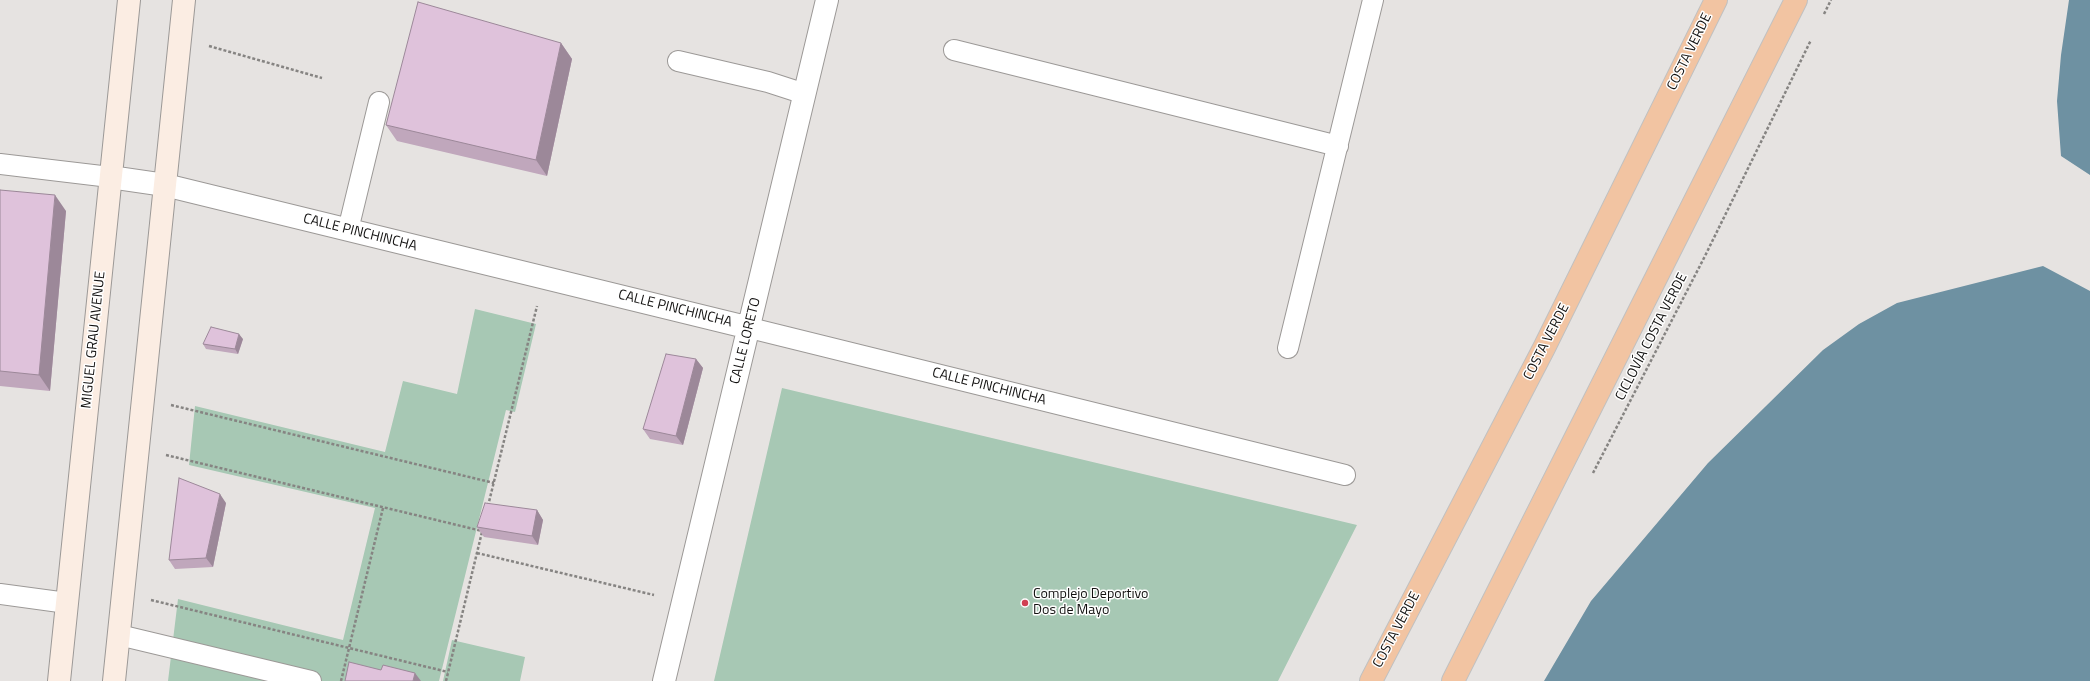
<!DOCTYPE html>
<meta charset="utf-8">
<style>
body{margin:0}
canvas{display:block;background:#e6e3e1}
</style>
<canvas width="2090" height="681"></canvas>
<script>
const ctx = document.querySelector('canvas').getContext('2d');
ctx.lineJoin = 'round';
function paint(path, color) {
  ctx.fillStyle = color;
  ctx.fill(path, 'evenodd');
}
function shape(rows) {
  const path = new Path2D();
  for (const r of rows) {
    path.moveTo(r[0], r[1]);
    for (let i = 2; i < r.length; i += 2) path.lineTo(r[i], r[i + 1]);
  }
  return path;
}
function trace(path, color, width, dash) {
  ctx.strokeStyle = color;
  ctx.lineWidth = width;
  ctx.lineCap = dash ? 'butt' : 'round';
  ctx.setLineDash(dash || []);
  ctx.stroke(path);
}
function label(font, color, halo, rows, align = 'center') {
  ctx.font = font + ' "Titillium Web",sans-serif';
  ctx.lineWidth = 3;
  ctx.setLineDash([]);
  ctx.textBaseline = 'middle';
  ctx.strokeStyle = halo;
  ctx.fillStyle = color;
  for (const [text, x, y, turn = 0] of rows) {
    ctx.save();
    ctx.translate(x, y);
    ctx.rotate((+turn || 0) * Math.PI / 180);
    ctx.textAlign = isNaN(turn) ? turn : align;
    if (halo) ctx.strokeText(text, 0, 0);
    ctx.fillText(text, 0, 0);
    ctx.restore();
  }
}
const green = shape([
 [475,309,536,324,515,412,506,410,439,681,168,681,178,599,343,640,375,508,189,465,195,406,385,452,403,381,457,394],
 [782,388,1357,525,1278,681,714,681],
 [452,640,525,657,520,681,443,681]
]);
const water = shape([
 [2069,0,2090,0,2090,175,2061,156,2057,101,2061,55],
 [2043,266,2090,291,2090,681,1544,681,1591,601,1708,463,1823,350,1859,324,1897,303]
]);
const path = shape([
 [1824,14,1831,0],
 [209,46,322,78],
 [171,405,494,483],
 [166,455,482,531],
 [1593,473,1705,256,1811,40],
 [488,506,537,306],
 [477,553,654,595],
 [151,600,448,672],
 [341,681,383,508],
 [446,681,482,532]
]);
const lane = shape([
 [954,50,1338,146],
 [678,61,768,82,805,94],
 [0,164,110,177],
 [348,230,379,102],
 [750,328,1345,475],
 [1288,348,1373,0],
 [0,594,67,603],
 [119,635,311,681]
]);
const street = shape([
 [110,177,165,185,750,328],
 [664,681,827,0]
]);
const secondary = shape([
 [59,681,129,0],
 [114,681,184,0]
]);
const highway = shape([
 [1371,681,1544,348,1716,0],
 [1453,681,1796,0]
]);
const wall = shape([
 [561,43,572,59,547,176,397,141,386,125],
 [0,190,66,211,50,391,0,386],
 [243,339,238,354,206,349,203,344],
 [696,359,703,368,683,445,650,439,643,429],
 [226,503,213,567,175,569,169,560],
 [537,510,543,520,538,545,484,537,477,527]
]);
const shadedWall = shape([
 [561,43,572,59,547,176,536,160],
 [55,195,66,211,50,391,39,375],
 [239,334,243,339,238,354,235,349],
 [696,359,703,368,683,445,676,436],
 [220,494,226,503,213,567,206,558],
 [537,510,543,520,538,545,532,536],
 [415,673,421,681,413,681]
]);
const building = shape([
 [418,2,561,43,536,160,386,125,418,2],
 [0,190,55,195,39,375,0,371,0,190],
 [211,327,239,334,235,349,203,344,211,327],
 [666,354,696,359,676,436,643,429,666,354],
 [179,478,220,494,206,558,169,560,179,478],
 [485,503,537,510,532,536,477,527,485,503],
 [349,662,381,670,383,665,415,673,413,681,345,681,349,662]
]);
const markers = [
 [1025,603,4,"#d04053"]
];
const streetNames = [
 ["COSTA VERDE",1690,52,-64],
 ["CALLE PINCHINCHA",360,233,14],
 ["CALLE PINCHINCHA",675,309,14],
 ["CICLOVÍA COSTA VERDE",1652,337,-63],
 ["MIGUEL GRAU AVENUE",94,340,-84],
 ["CALLE LORETO",746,341,-76],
 ["COSTA VERDE",1547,342,-63],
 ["CALLE PINCHINCHA",989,387,14],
 ["COSTA VERDE",1397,630,-62]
];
const poiNames = [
 ["Complejo Deportivo",1033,595],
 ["Dos de Mayo",1033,611]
];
paint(green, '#a7c8b4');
paint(water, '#6e91a2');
trace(lane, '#9c9997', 22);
trace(street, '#9c9997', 24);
trace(secondary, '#9c9997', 24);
trace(highway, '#c1c1c1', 24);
trace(path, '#868482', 2.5, [3, 2]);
trace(lane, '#fff', 20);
trace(street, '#fff', 22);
trace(secondary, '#fbede3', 22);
trace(highway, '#f2c4a2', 22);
paint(wall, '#c0a7bc');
paint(shadedWall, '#9c8899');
paint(building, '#dfc2db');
trace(building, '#9c8899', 1);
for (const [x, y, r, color] of markers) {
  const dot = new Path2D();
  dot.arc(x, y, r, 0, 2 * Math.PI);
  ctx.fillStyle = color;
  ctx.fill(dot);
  trace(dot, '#fff', 1.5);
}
label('14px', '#121110', '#fff', streetNames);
label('14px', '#121110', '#fff', poiNames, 'left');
</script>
